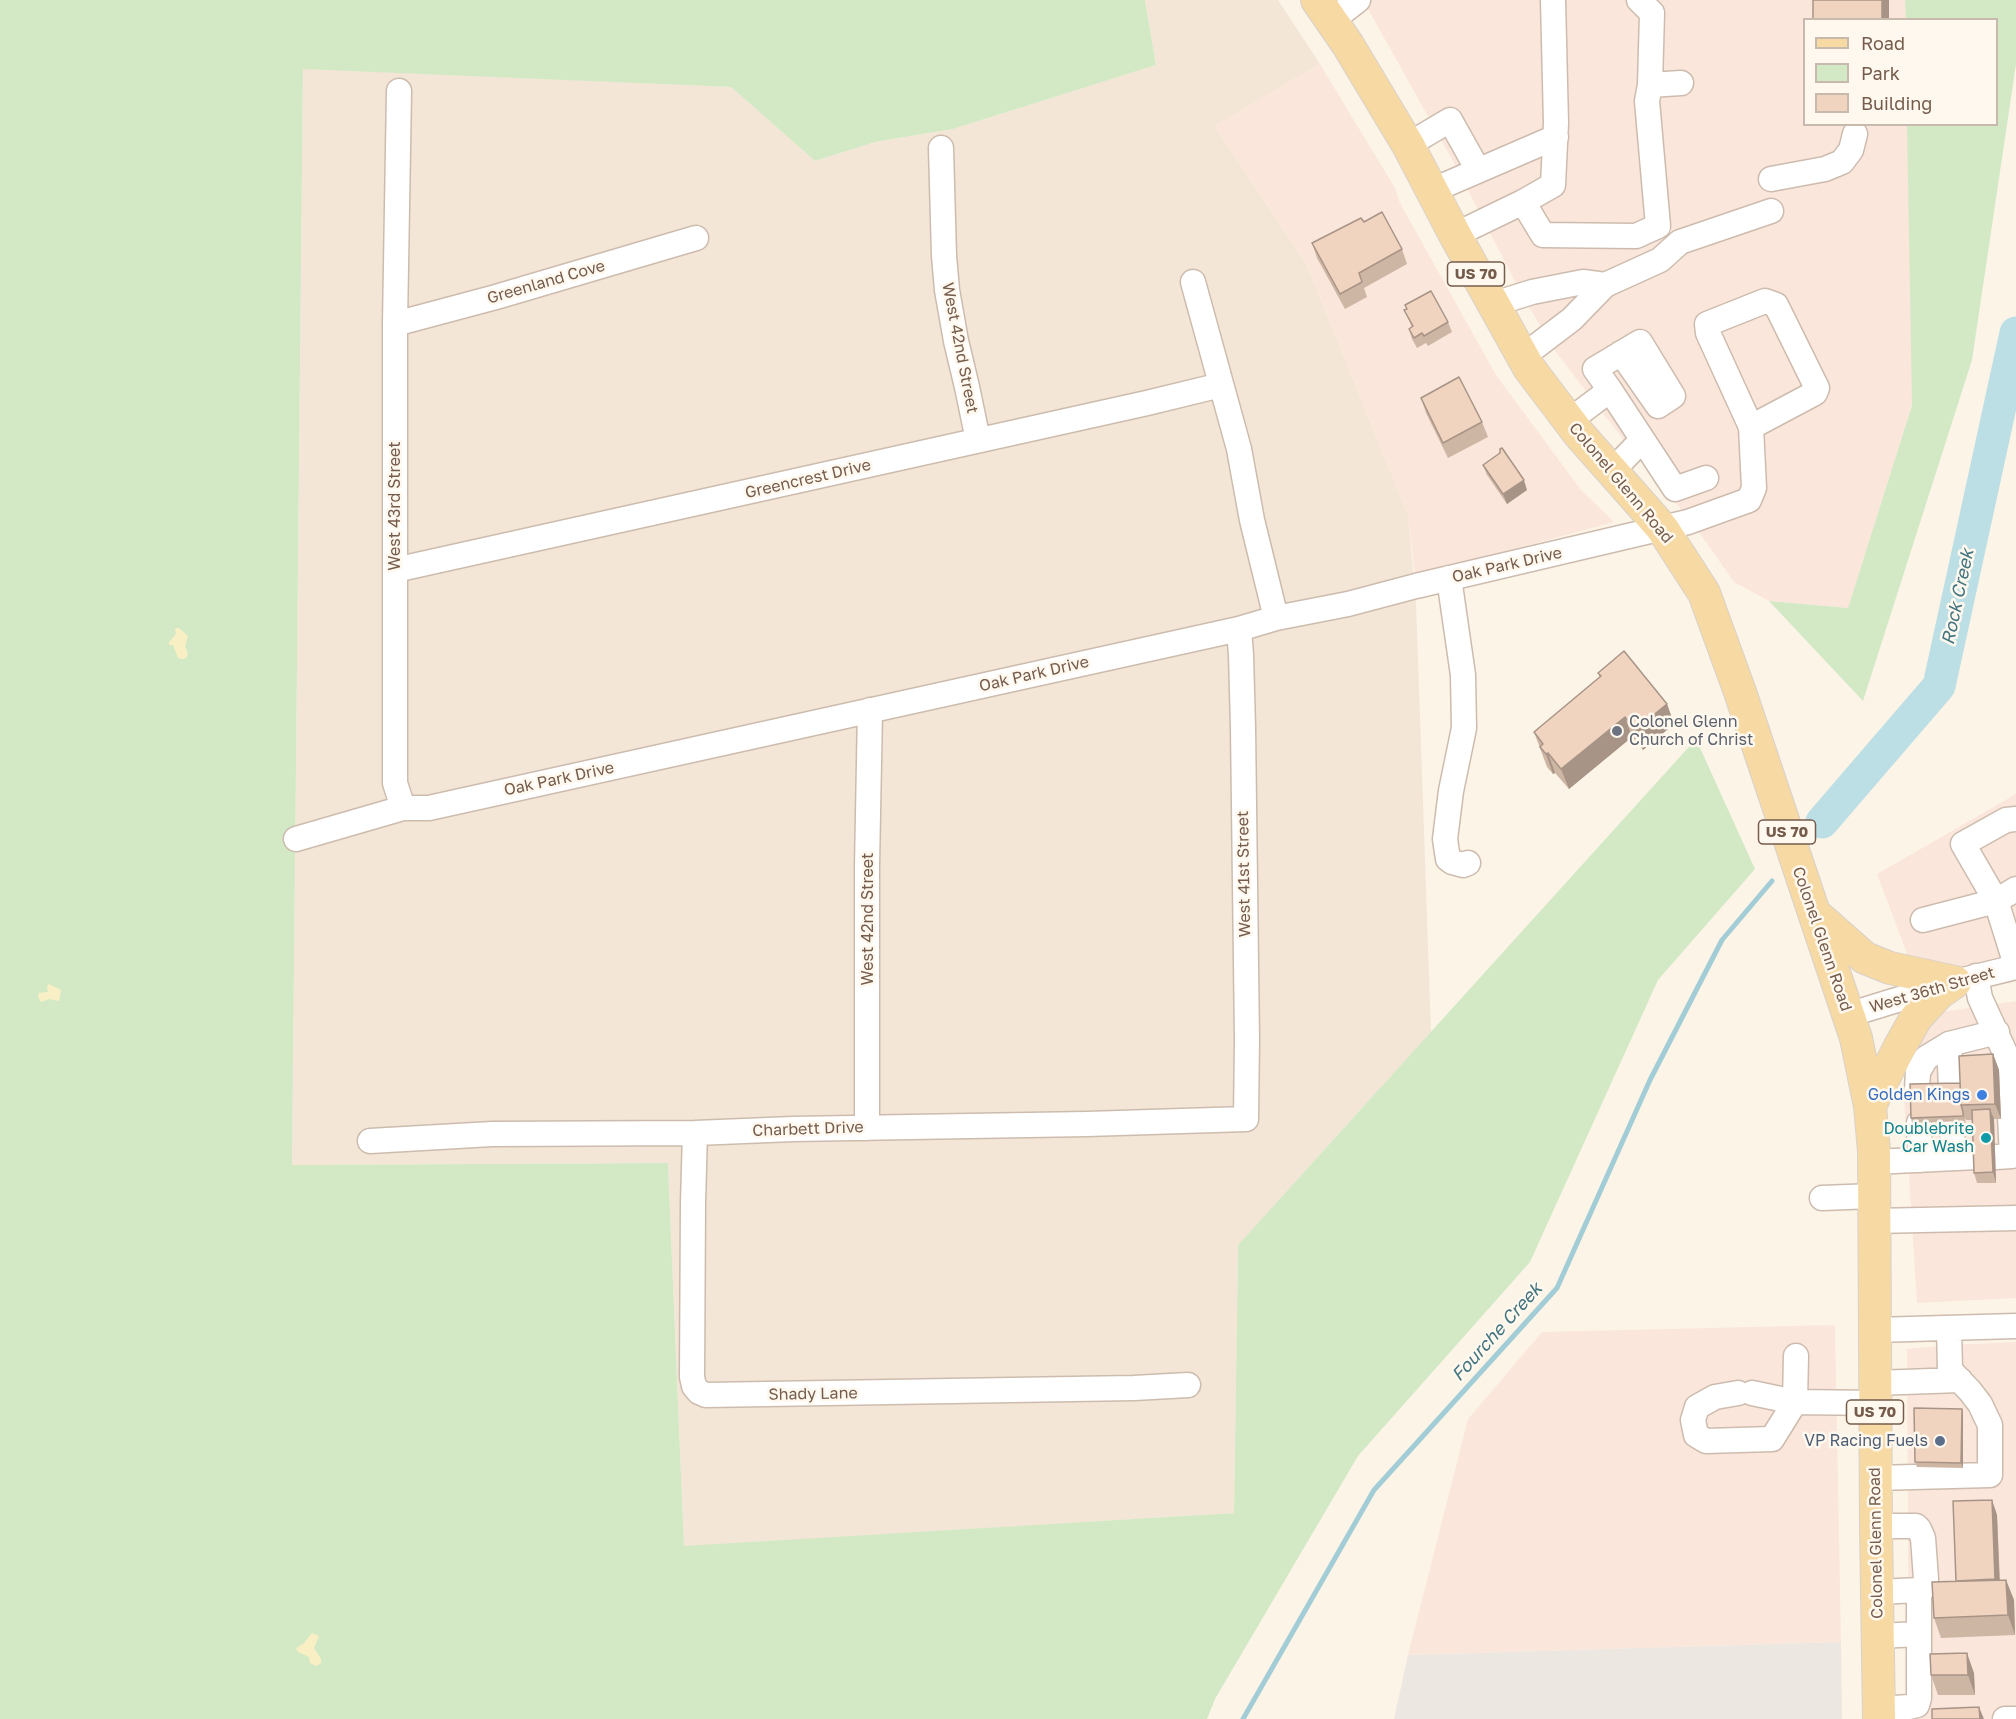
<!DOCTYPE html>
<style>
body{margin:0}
#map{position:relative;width:2016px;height:1719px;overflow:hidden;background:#fcf4e7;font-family:"Golos Text",sans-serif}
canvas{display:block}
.legend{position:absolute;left:1803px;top:18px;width:195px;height:108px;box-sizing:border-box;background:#fef8ee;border:2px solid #c7baad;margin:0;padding:8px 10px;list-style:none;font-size:18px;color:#755c4c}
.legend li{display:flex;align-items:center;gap:12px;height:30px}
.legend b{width:30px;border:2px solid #c7baad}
</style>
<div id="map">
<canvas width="2016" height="1719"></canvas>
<ul class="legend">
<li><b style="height:8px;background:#f7daa3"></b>Road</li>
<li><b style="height:16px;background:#d3e9c6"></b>Park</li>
<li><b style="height:16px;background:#f0d4c0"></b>Building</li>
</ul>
</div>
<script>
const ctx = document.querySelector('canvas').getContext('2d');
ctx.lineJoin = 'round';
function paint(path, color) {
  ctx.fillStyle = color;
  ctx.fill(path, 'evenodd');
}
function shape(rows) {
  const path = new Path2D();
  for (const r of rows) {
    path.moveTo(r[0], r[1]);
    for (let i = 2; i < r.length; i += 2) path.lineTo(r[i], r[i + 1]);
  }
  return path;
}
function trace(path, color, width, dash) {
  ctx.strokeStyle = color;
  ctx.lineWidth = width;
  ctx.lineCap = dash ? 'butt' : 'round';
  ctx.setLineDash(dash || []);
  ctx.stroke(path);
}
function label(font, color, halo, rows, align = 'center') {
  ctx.font = font + ' "Golos Text",sans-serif';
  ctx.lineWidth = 5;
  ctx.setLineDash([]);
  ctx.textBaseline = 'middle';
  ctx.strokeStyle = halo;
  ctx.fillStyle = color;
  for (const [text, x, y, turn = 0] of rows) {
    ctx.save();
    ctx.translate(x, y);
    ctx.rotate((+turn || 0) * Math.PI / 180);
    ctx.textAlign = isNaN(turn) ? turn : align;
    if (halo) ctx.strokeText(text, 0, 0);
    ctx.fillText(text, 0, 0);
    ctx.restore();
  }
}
const residential = shape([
 [1145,0,1278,0,1320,64,1215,126,1307,265,1408,515,1416,603,1431,1032,1238,1245,1234,1513,684,1547,668,1163,292,1165,303,68,731,87,815,161,875,142,953,129,1156,65]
]);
const commercial = shape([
 [1363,0,1906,0,1906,19,1804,20,1804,124,1908,125,1914,398,1848,608,1769,601,1734,582,1691,521,1630,448,1555,351,1522,295,1454,163],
 [1320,64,1395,188,1400,203,1496,375,1581,490,1614,522,1415,576,1408,515,1307,265,1215,126],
 [2016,794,2016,969,1915,975,1877,874],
 [2016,1001,2016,1298,1917,1303,1904,1097,1912,1049,1942,1012],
 [1835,1325,1841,1642,1408,1655,1468,1419,1542,1332],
 [2016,1342,2016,1719,1909,1719,1907,1349,1951,1345]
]);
const industrial = shape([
 [1841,1642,1842,1719,1394,1719,1408,1655]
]);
const green = shape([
 [0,0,1145,0,1156,65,953,129,875,142,815,161,731,87,303,69,292,1165,668,1163,684,1546,1234,1513,1238,1245,1696,739,1755,869,1658,980,1530,1262,1358,1456,1215,1699,1207,1719,0,1719],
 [1905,0,2016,0,2016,64,1972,360,1863,701,1769,601,1848,608,1912,405,1907,125,1996,124,1996,20,1906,19]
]);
const sand = shape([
 [175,628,179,628,188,636,185,646,188,654,186,658,183,659,178,658,173,645,169,645,169,642,176,634],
 [49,984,61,990,59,1001,50,999,41,1002,38,997,39,993,48,992,47,986],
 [312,1633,319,1636,314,1648,321,1659,321,1663,316,1666,310,1663,309,1657,298,1652,296,1648,303,1644]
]);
const stream = shape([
 [1243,1719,1374,1490,1557,1288,1650,1080,1722,940,1772,881]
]);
const river = shape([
 [1822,822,1939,686,2016,333]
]);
const minor = shape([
 [1331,21,1358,0],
 [1650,85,1681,83],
 [399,91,395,324,395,783,403,808],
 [1408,145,1450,120,1478,170],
 [941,148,944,256,947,290,956,341,967,387,978,440],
 [1771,179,1825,169,1842,162,1851,150,1855,134],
 [1431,191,1556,137],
 [1523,202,1553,185,1556,123,1553,0],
 [1455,235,1523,202,1543,235,1636,236,1658,226,1647,101,1650,85,1652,13,1639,0],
 [1193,282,1239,449,1252,520,1276,618],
 [1494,304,1532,292,1583,282,1605,285],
 [395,324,496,297,696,238],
 [1522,357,1572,319,1605,285,1660,260,1680,242,1771,211],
 [1610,390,1595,369,1640,342,1673,396,1658,406,1621,353],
 [1569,421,1610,390,1675,489,1706,478],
 [1612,471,1642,440],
 [395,570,1147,403,1221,385],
 [1449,578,1463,675,1464,728,1451,791,1445,839,1448,859,1452,862,1463,865,1468,863],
 [2016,819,2006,820,1963,844,1996,901,2016,965],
 [296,839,403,808,429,808,1239,629,1276,618,1348,604,1416,586,1688,522,1749,500,1754,488,1751,427,1708,333,1707,324,1765,301,1776,305,1817,388,1815,393,1751,427],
 [1923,920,1996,901,2016,889],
 [1976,976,1980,998,2007,1057,2012,1156,1996,1157],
 [1848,1015,1955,982,2016,967],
 [1949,1044,1951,1088],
 [1917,1089,1918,1072,1926,1058,1949,1044,1997,1032],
 [1952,1122,1953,1158],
 [1919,1123,1920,1160],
 [867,1128,867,866,870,710],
 [695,1133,693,1203,692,1377,694,1386,699,1392,706,1395,1134,1388,1188,1385],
 [370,1141,492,1134,695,1133,793,1129,1087,1124,1246,1119,1247,1040,1243,727,1241,655,1239,629],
 [1874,1162,1977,1157],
 [1822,1198,1874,1196],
 [1874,1221,2016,1218],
 [1875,1330,2016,1326],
 [1875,1383,1960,1380],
 [1738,1393,1715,1397,1697,1407,1693,1420,1696,1435,1706,1441,1772,1439,1795,1402,1796,1356],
 [1752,1393,1795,1402,1875,1403],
 [1875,1478,1990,1475,1990,1425,1980,1404,1970,1391,1950,1370,1949,1328],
 [1876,1526,1916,1526,1919,1529,1923,1538,1926,1579,1926,1586,1919,1590,1877,1592],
 [1878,1636,1919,1634],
 [1879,1709,1909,1707,1917,1705,1919,1698,1919,1590],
 [2005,1719,2016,1719]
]);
const major = shape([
 [1317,0,1348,45,1408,145,1455,235,1529,368,1579,434,1662,528,1704,593,1740,692,1856,1038,1870,1106,1874,1151,1876,1526,1879,1719],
 [1815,914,1865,958,1890,968,1955,982],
 [1870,1106,1899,1048,1916,1018,1939,993,1955,982]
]);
const wall = shape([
 [1364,222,1402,249,1407,264,1364,288,1367,297,1345,309,1317,258,1312,243],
 [1404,310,1448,322,1452,332,1428,346,1426,343,1417,348,1412,339,1409,329,1412,327],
 [1421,398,1482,422,1488,437,1448,458,1426,413],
 [1483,465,1527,490,1507,504,1487,475],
 [1598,673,1667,704,1674,724,1643,750,1632,737,1569,789,1555,773,1553,774,1547,767,1534,732,1600,678],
 [1993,1054,1999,1070,2001,1119,1994,1119,1996,1183,1977,1183,1974,1173,1973,1120,1966,1120,1965,1118,1965,1121,1912,1123,1911,1118,1960,1083],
 [1962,1409,1963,1414,1963,1468,1917,1467,1915,1462],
 [1992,1500,1997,1515,2000,1580,2006,1580,2014,1600,2015,1635,1941,1638,1934,1618,1957,1581],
 [1974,1673,1975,1695,1938,1695,1931,1675]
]);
const shadedWall = shape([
 [1882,0,1889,0,1889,20,1882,20],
 [1524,480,1527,490,1507,504,1503,494],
 [1667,704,1674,724,1643,750,1635,730],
 [1625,717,1632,737,1569,789,1561,769],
 [1548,753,1555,773,1553,774,1546,754],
 [1993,1054,1999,1070,2001,1119,1995,1104],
 [1990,1109,1994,1119,1996,1183,1993,1172],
 [1962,1409,1963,1414,1963,1468,1961,1463],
 [1992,1500,1997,1515,2000,1594,1995,1579],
 [2006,1580,2014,1600,2015,1635,2008,1615],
 [1967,1653,1974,1673,1975,1695,1968,1675],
 [1979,1707,1984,1719,1980,1719]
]);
const building = shape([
 [1813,0,1882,0,1882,20,1813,20,1813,0],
 [1382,212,1402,249,1359,273,1362,282,1340,294,1312,243,1361,218,1364,222,1382,212],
 [1431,291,1448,322,1424,336,1422,333,1414,338,1409,329,1413,326,1404,310,1407,309,1405,305,1431,291],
 [1459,377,1482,422,1443,443,1421,398,1459,377],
 [1502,448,1524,480,1503,494,1483,465,1500,453,1500,449,1502,448],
 [1624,651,1667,704,1635,730,1625,717,1561,769,1548,753,1546,754,1540,747,1543,744,1534,732,1601,676,1598,673,1624,651],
 [1993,1054,1995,1104,1961,1105,1959,1056,1993,1054],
 [1960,1083,1961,1105,1963,1112,1963,1116,1911,1118,1910,1084,1960,1083],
 [1990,1109,1993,1172,1974,1173,1972,1110,1990,1109],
 [1914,1408,1962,1409,1961,1463,1915,1462,1914,1408],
 [1992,1500,1995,1579,1956,1581,1953,1501,1992,1500],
 [2006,1580,2008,1615,1934,1618,1932,1582,2006,1580],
 [1967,1653,1968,1675,1931,1675,1930,1654,1967,1653],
 [1979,1707,1980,1719,1932,1719,1932,1709,1979,1707]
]);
const markers = [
 [1617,731,6,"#6b7280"],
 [1982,1095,6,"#3f7fe0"],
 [1986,1138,6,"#0f9aa8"],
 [1940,1441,6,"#5c6f8a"]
];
const shields = [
 [1476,274,57],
 [1787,832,57],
 [1875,1412,57]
];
const shieldNames = [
 ["US 70",1476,274],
 ["US 70",1787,832],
 ["US 70",1875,1412]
];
const streetNames = [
 ["Greenland Cove",546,282,-16],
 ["West 42nd Street",960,348,79],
 ["Greencrest Drive",808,479,-13],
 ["Colonel Glenn Road",1621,483,50],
 ["West 43rd Street",395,506,-90],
 ["Oak Park Drive",1507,565,-13],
 ["Oak Park Drive",1034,674,-13],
 ["Oak Park Drive",559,779,-12],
 ["West 41st Street",1244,874,-91],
 ["West 42nd Street",868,919,-90],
 ["Colonel Glenn Road",1822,939,71],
 ["West 36th Street",1932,990,-16],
 ["Charbett Drive",808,1129,-2],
 ["Shady Lane",813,1394,-1],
 ["Colonel Glenn Road",1876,1543,-91]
];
const worshipNames = [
 ["Colonel Glenn",1629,722],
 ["Church of Christ",1629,740]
];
const shopNames = [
 ["Golden Kings",1970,1095]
];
const cultureNames = [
 ["Doublebrite",1974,1129],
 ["Car Wash",1974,1147]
];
const serviceNames = [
 ["VP Racing Fuels",1928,1441]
];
const waterNames = [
 ["Rock Creek",1958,597,-78],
 ["Fourche Creek",1497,1332,-48]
];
paint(residential, '#f3e6d6');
paint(commercial, '#fbe6dc');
paint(industrial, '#ece7e1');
paint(green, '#d3e9c6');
paint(sand, '#f9efc4');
trace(stream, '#a3cdd6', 5);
trace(river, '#bcdee5', 33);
trace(minor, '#cdbcae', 27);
trace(major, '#d8d1cd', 34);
trace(minor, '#fff', 24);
trace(major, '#f7daa3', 32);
paint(wall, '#ceb6a5');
paint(shadedWall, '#a89486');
paint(building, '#f0d4c0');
trace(building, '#a89486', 1.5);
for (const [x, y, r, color] of markers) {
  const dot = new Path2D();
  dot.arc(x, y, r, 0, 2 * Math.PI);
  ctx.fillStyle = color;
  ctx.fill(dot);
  trace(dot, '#fef8ee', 2);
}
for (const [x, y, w] of shields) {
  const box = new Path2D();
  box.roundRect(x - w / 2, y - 12, w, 24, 4.5);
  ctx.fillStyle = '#fef8ee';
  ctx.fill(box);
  trace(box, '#755c4c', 1.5);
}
label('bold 15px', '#755c4c', null, shieldNames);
label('16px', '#755c4c', '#fef8ee', streetNames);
label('16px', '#5b616d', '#fef8ee', worshipNames, 'left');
label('16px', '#366cbe', '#fef8ee', shopNames, 'right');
label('16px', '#0d838f', '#fef8ee', cultureNames, 'right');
label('16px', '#4e5e75', '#fef8ee', serviceNames, 'right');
label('italic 18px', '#437580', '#fef8ee', waterNames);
</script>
